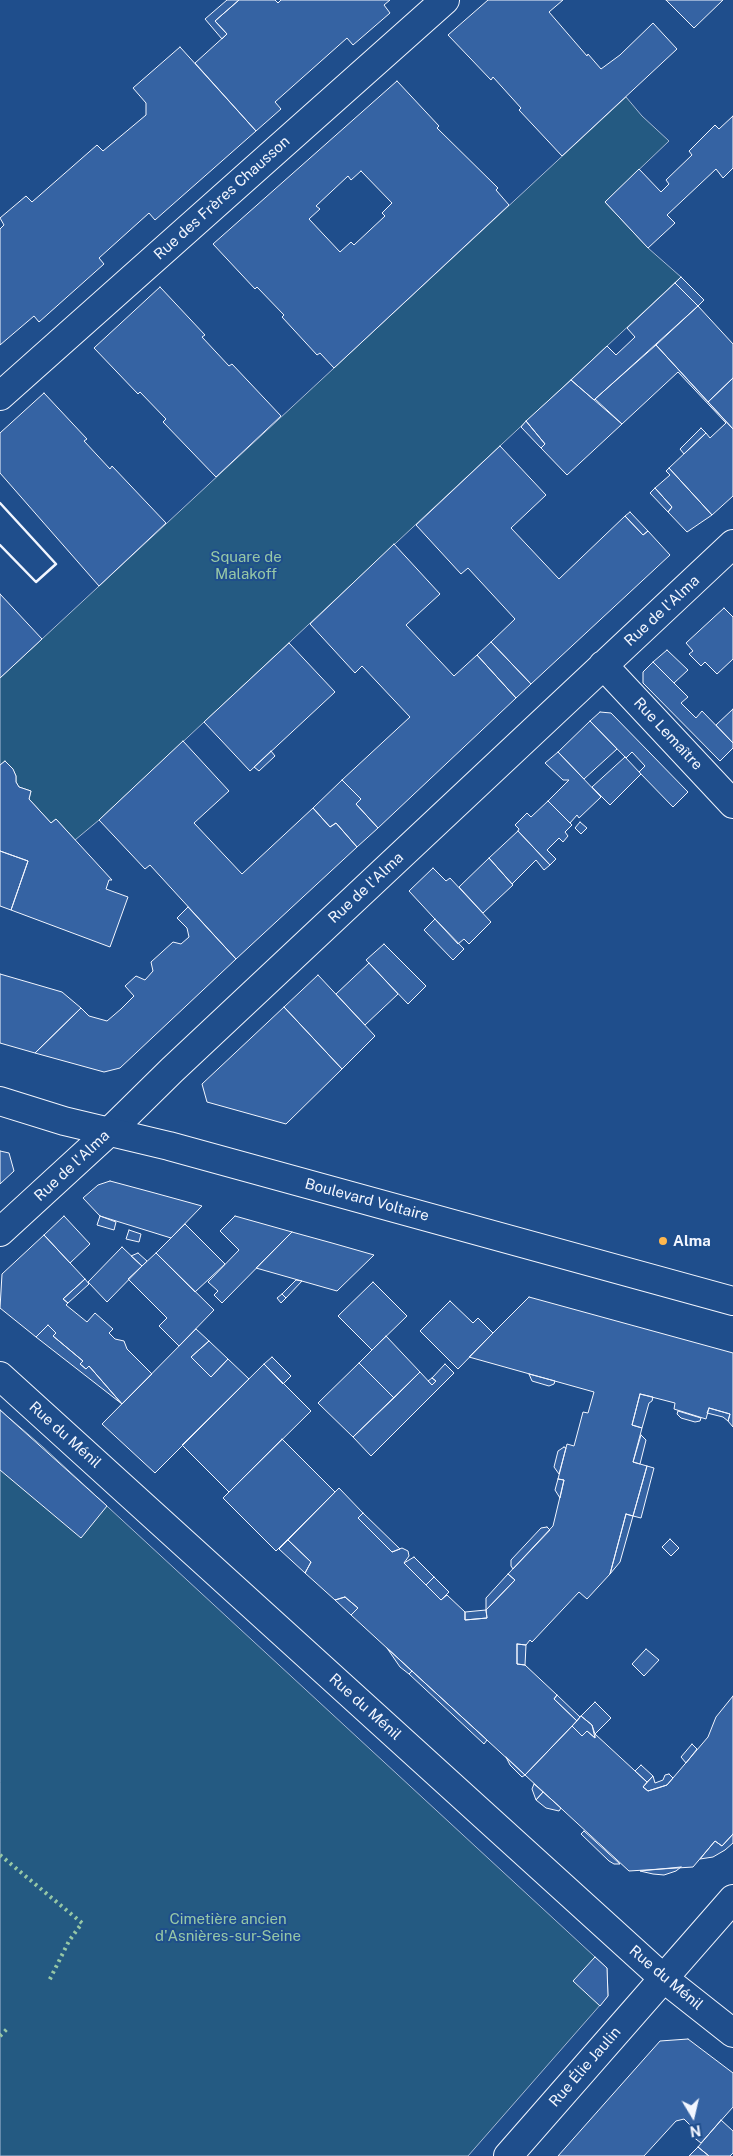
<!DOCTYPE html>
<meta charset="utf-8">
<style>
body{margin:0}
#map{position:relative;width:733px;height:2156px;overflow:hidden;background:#1f4e8c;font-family:"Public Sans",sans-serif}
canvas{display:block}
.north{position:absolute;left:668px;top:2091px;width:50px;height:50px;-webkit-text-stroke:4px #1f4e8c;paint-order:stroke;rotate:171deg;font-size:14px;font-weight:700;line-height:20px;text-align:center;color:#f2f6ff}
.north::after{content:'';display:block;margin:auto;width:18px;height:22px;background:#f2f6ff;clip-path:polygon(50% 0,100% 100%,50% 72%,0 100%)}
</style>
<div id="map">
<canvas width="733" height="2156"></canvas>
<div class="north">N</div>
</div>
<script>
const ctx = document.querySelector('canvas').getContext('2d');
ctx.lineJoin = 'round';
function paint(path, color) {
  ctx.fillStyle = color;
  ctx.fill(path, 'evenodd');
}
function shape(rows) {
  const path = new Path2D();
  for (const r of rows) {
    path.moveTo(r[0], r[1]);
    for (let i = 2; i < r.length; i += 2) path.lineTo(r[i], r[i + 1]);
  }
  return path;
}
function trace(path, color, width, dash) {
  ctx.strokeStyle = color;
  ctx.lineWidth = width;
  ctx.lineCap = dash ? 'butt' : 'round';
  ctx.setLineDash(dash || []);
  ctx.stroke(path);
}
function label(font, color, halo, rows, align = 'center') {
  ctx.font = font + ' "Public Sans",sans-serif';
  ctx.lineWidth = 4;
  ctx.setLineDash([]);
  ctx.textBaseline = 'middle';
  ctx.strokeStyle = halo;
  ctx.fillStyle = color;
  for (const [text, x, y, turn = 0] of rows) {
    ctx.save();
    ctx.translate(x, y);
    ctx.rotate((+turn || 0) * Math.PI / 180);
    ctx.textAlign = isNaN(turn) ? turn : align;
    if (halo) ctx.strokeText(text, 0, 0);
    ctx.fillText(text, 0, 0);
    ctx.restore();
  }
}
const green = shape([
 [626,97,642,116,669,141,605,202,648,248,681,277,99,820,75,840,56,819,51,823,29,799,31,791,19,787,16,782,16,776,13,770,5,761,0,765,0,678,626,97],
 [0,1410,43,1447,607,1968,608,1996,468,2156,0,2156,0,1410]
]);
const building = shape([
 [227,0,239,0,215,21,227,34,222,39,205,19,227,0],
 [239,0,275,0,278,3,281,0,390,0,384,5,390,13,353,45,347,38,275,102,281,109,256,131,195,63,227,34,215,21,239,0],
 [488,0,563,0,549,12,587,56,588,54,601,69,620,55,653,23,677,49,562,156,519,110,521,108,493,77,491,80,448,35,488,0],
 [666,0,723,0,694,28,666,0],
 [180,47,256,131,155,220,149,213,99,258,104,264,39,322,34,316,0,345,0,229,4,225,0,218,26,196,32,202,97,145,103,151,146,115,146,103,133,88,180,47],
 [397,81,439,126,437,128,498,188,496,190,509,205,334,368,320,353,317,355,282,317,284,315,257,287,255,289,213,244,397,81],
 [361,171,392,203,382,213,385,216,354,245,351,242,340,252,309,219,320,209,316,206,348,176,351,180,361,171],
 [733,116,733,168,723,178,716,169,667,215,675,223,648,248,605,202,639,169,661,192,669,184,666,180,692,155,689,151,715,125,719,129,733,116],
 [681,277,704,300,698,306,675,283,681,277],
 [675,283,698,306,594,400,571,380,607,346,616,355,635,337,627,328,675,283],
 [160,287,205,335,202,337,229,366,232,364,281,416,216,477,163,422,166,419,140,392,138,394,94,348,160,287],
 [698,306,733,344,733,378,708,402,656,345,698,306],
 [656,345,733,429,733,496,712,515,669,468,706,433,710,438,726,423,678,372,622,424,595,399,656,345],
 [733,378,733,429,708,402,733,378],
 [571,380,622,424,567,475,541,448,545,444,526,421,571,380],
 [44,393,87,439,84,441,110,469,112,466,166,523,99,586,0,473,0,433,44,393],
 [526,421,545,444,541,448,521,427,526,421],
 [701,428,706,433,684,454,680,449,701,428],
 [500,446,546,495,511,528,559,579,625,516,643,535,648,531,670,555,531,684,491,642,515,619,468,568,461,574,416,525,500,446],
 [669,468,712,515,687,532,668,512,672,507,655,488,670,475,666,471,669,468],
 [655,488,672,507,668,512,650,493,655,488],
 [630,512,648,531,643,535,625,516,630,512],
 [394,544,440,594,406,625,454,676,477,655,516,698,378,828,356,804,361,799,342,780,410,717,362,666,355,673,310,624,394,544],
 [0,594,42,639,0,678,0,594],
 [724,608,733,617,733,659,717,674,705,662,701,666,689,654,693,651,686,643,724,608],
 [491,642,531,684,516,698,477,655,491,642],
 [289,643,335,692,250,771,204,722,289,643],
 [667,650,688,670,674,683,653,662,667,650],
 [653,662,688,697,681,703,696,718,702,711,733,743,733,748,720,761,643,683,643,672,653,662],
 [733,709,733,743,716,725,733,709],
 [600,712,611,713,688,792,673,807,639,772,645,766,632,752,626,758,590,721,600,712],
 [590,721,617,749,584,779,558,752,590,721],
 [183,741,229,791,194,823,242,874,313,808,330,827,336,823,357,847,236,959,150,865,145,869,99,820,183,741],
 [271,751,275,756,259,771,254,767,271,751],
 [558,752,601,797,579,818,577,815,570,823,548,801,569,780,563,780,545,763,558,752],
 [625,757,641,774,610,805,592,787,625,757],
 [5,761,13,769,16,776,16,782,19,787,31,791,29,799,51,823,56,819,112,880,109,880,106,889,128,897,110,947,11,910,28,861,0,851,0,765,5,761],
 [342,780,361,799,356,804,378,828,357,847,336,823,330,827,313,808,342,780],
 [548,801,572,825,565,832,568,836,563,842,559,838,547,850,556,859,550,865,518,831,519,829,515,825,527,813,531,817,548,801],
 [580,822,587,828,581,834,575,828,580,822],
 [518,831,550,865,544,870,536,860,512,884,489,858,518,831],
 [0,851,28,861,11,910,0,906,0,851],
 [489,858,513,885,483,913,459,887,489,858],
 [433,868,446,881,450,878,491,922,469,944,464,939,458,944,409,891,433,868],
 [188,907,236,959,120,1068,104,1072,35,1053,81,1008,89,1016,107,1021,121,1009,134,996,125,986,136,976,145,980,153,971,151,962,173,942,181,944,189,937,187,928,177,918,188,907],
 [435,919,464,949,453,960,424,930,435,919],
 [384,944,426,986,408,1004,366,960,384,944],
 [369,963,398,994,365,1025,336,994,369,963],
 [0,974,62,992,81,1008,35,1053,0,1043,0,974],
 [318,975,375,1036,342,1069,284,1007,318,975],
 [284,1007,342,1069,286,1124,207,1102,202,1084,284,1007],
 [0,1151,9,1153,14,1171,0,1184,0,1151],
 [110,1181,151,1192,202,1206,171,1238,100,1216,83,1198,98,1185,110,1181],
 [64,1216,90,1244,70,1263,44,1235,64,1216],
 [100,1216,116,1222,114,1230,97,1225,100,1216],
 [235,1216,292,1232,222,1303,214,1295,218,1291,208,1282,239,1250,220,1231,235,1216],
 [185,1224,225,1264,195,1292,156,1253,185,1224],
 [129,1230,141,1234,139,1242,126,1239,129,1230],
 [292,1232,332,1243,374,1255,337,1291,256,1268,292,1232],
 [44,1235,85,1279,63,1299,68,1303,66,1305,87,1322,95,1313,113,1329,109,1333,115,1339,124,1341,127,1349,152,1374,122,1404,89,1366,86,1369,80,1364,83,1361,53,1336,56,1333,48,1325,36,1337,0,1308,2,1274,44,1235],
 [122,1247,142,1266,107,1302,88,1282,122,1247],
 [138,1253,147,1261,142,1266,131,1256,138,1253],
 [156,1253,214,1310,179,1346,159,1326,167,1318,128,1279,156,1253],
 [85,1279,89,1284,68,1303,63,1299,85,1279],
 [296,1280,302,1281,286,1298,282,1294,296,1280],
 [373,1282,407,1316,372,1350,338,1316,373,1282],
 [282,1294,286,1298,281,1303,277,1298,282,1294],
 [529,1297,733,1353,733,1427,728,1421,730,1414,709,1408,706,1419,674,1409,675,1403,640,1394,632,1425,642,1428,633,1462,647,1466,633,1516,626,1514,610,1574,587,1599,579,1592,532,1642,530,1640,526,1645,517,1644,517,1664,525,1665,557,1695,554,1699,577,1721,525,1775,351,1615,358,1608,345,1597,335,1600,305,1573,311,1562,288,1540,339,1488,363,1513,358,1518,392,1552,402,1548,408,1551,409,1556,404,1563,441,1600,447,1595,465,1612,465,1620,487,1618,486,1610,515,1580,508,1574,553,1526,564,1480,558,1479,567,1444,574,1446,583,1412,588,1413,594,1392,469,1357,529,1297],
 [450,1301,473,1323,478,1318,493,1333,458,1369,420,1331,450,1301],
 [48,1325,56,1333,53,1336,83,1361,80,1364,86,1369,89,1366,122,1404,36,1337,48,1325],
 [196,1329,209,1341,191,1357,211,1377,228,1359,249,1379,155,1473,102,1424,196,1329],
 [386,1336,420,1372,394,1398,359,1363,386,1336],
 [209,1341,228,1359,211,1377,191,1357,209,1341],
 [272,1357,291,1376,283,1384,264,1364,272,1357],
 [359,1363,394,1398,353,1437,318,1403,359,1363],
 [264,1364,311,1411,229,1492,182,1445,264,1364],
 [445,1364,454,1373,371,1456,353,1437,420,1372,432,1385,436,1381,432,1378,445,1364],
 [529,1374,555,1381,554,1384,549,1386,532,1381,529,1374],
 [432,1378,436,1381,432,1385,428,1381,432,1378],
 [640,1394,653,1397,652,1401,649,1403,642,1428,632,1425,640,1394],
 [709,1408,730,1414,728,1421,723,1417,707,1413,709,1408],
 [0,1410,107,1506,81,1538,0,1470,0,1410],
 [678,1411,701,1418,700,1421,695,1422,681,1418,677,1414,678,1411],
 [641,1435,646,1440,640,1464,633,1462,641,1435],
 [282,1439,335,1492,276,1551,223,1498,282,1439],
 [564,1447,566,1448,559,1474,554,1467,558,1451,564,1447],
 [647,1466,654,1468,641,1518,633,1516,647,1466],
 [558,1479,564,1480,560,1498,555,1490,558,1479],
 [363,1513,400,1549,392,1552,358,1518,363,1513],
 [626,1514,633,1516,620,1562,610,1574,626,1514],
 [547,1527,550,1530,513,1569,511,1566,511,1560,541,1528,547,1527],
 [670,1539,679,1548,671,1556,662,1547,670,1539],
 [288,1540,311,1562,305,1573,279,1549,288,1540],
 [414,1557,434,1577,426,1585,404,1563,414,1557],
 [508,1574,515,1580,486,1610,486,1598,508,1574],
 [434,1577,449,1592,441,1600,426,1585,434,1577],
 [345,1597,358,1608,351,1615,335,1600,345,1597],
 [486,1610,487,1618,465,1620,465,1612,486,1610],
 [517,1644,526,1645,525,1665,517,1664,517,1644],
 [387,1648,412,1671,409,1674,400,1667,387,1648],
 [646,1649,659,1660,644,1676,632,1664,646,1649],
 [412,1671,487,1740,484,1744,409,1674,412,1671],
 [557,1695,580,1717,577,1721,554,1699,557,1695],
 [733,1696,733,1834,722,1846,715,1841,693,1867,629,1871,525,1775,572,1726,582,1736,587,1731,595,1738,595,1734,647,1782,643,1787,648,1791,667,1785,708,1737,716,1717,733,1696],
 [595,1702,611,1718,595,1734,592,1725,581,1716,595,1702],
 [581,1716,592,1725,595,1738,587,1731,582,1736,572,1726,581,1716],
 [692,1744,697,1749,686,1763,681,1757,692,1744],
 [506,1757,525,1775,522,1777,510,1765,506,1757],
 [641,1765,653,1776,647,1782,635,1771,641,1765],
 [669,1774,673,1778,667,1785,648,1791,643,1787,653,1776,655,1783,663,1780,665,1775,669,1774],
 [534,1784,543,1792,536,1800,532,1789,534,1784],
 [543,1792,561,1808,559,1811,546,1808,536,1800,543,1792],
 [584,1831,620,1864,614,1864,609,1861,581,1834,584,1831],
 [733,1834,733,1843,725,1850,713,1857,700,1859,715,1841,722,1846,733,1834],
 [681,1867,676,1871,664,1875,653,1874,640,1871,681,1867],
 [595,1957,607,1968,608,1996,600,2006,573,1981,595,1957],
 [688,2039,733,2073,733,2107,701,2143,692,2136,691,2126,684,2119,676,2121,644,2156,558,2156,660,2041,688,2039],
 [721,2120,733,2131,733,2153,730,2156,709,2156,698,2147,721,2120],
 [698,2147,709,2156,689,2156,698,2147]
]);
const minor = shape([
 [0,396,445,0],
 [603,665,733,804],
 [0,1232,109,1132,172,1070,733,544],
 [0,1376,662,1977,733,2033],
 [508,2156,733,1899]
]);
const major = shape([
 [0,1101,64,1121,169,1146,733,1301]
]);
const hedge = shape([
 [0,1855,82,1923,69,1941,49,1981],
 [0,2036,9,2027]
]);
const wall = shape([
 [0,503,56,564,36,582,0,545]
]);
const markers = [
 [663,1241,5,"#ffb74d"]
];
const streetNames = [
 ["Rue des Frères Chausson",222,198,-42],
 ["Rue de l'Alma",662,611,-43],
 ["Rue Lemaître",668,734,47],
 ["Rue de l'Alma",366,888,-43],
 ["Rue de l'Alma",72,1166,-43],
 ["Boulevard Voltaire",367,1200,15],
 ["Rue du Ménil",65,1435,42],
 ["Rue du Ménil",365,1707,42],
 ["Rue du Ménil",666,1978,40],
 ["Rue Élie Jaulin",585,2067,-49]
];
const parkNames = [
 ["Square de",246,557],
 ["Malakoff",246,574],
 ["Cimetière ancien",228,1919],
 ["d'Asnières-sur-Seine",228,1936]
];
const poiNames = [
 ["Alma",673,1241]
];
paint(green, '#245a82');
trace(green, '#a8bbd7', 1);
paint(building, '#3563a3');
trace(building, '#f2f6ff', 1);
trace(minor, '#f2f6ff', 30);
trace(major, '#f2f6ff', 30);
trace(minor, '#1f4e8c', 28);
trace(major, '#1f4e8c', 28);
trace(hedge, '#97c8a6', 4, [2.5, 4]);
trace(wall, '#f2f6ff', 2.5);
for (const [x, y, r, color] of markers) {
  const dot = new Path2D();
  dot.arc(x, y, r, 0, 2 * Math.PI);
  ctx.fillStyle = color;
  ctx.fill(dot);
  trace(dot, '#1f4e8c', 2);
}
label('15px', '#f2f6ff', '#1f4e8c', streetNames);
label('15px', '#97c8a6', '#1f4e8c', parkNames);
label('bold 15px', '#f2f6ff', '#1f4e8c', poiNames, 'left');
</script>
